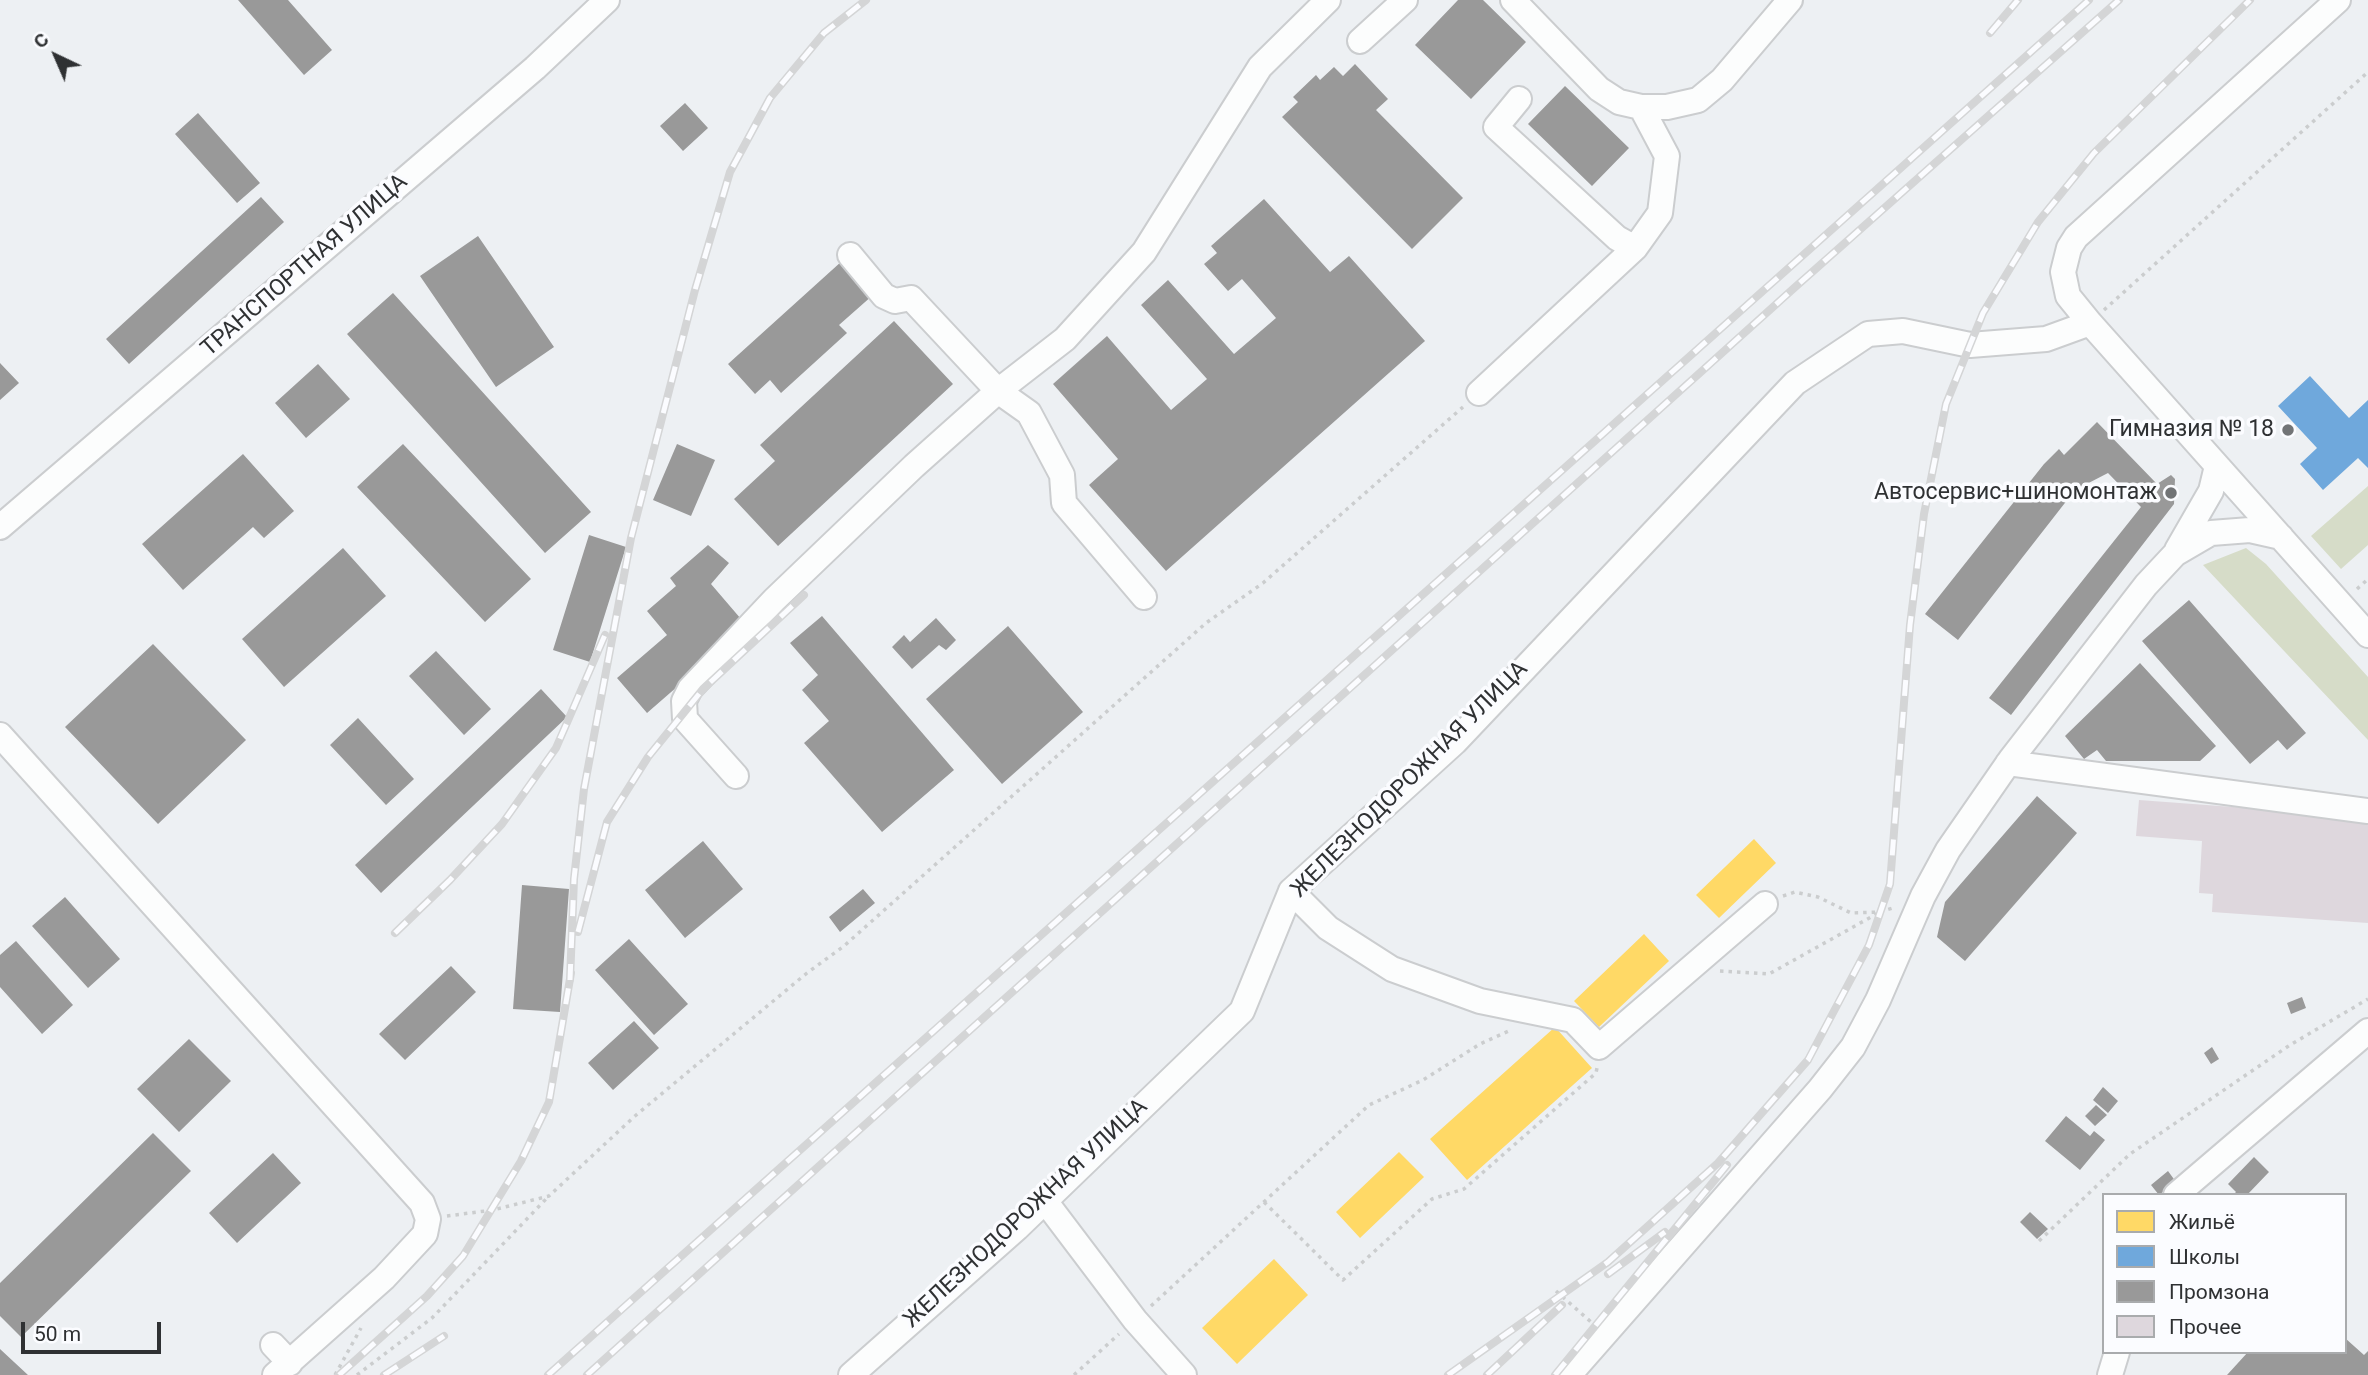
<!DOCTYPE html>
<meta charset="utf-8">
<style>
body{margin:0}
#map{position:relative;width:2368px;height:1375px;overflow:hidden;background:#edf0f3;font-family:Roboto,sans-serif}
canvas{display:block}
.legend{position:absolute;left:2102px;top:1193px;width:245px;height:161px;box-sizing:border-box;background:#fbfcff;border:2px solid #a9abad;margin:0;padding:9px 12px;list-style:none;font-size:21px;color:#2f3133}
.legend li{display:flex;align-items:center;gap:14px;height:35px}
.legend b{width:35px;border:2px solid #a9abad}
.north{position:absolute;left:21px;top:21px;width:70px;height:70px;-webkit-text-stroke:5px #fbfcff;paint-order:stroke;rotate:316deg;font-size:19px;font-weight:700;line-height:28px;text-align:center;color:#2f3133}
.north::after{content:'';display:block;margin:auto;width:24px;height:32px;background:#2f3133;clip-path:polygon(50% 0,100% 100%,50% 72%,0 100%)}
.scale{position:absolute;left:21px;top:1322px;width:140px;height:32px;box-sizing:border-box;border:4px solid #2f3133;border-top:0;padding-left:9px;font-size:21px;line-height:24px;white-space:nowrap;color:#2f3133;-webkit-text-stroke:5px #fbfcff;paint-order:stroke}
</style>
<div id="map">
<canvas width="2368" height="1375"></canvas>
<ul class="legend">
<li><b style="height:19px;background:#ffd966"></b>Жильё</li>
<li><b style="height:19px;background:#6fa8dc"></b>Школы</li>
<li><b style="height:19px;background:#999"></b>Промзона</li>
<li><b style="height:19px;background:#ded7dd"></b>Прочее</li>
</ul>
<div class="north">С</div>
<div class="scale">50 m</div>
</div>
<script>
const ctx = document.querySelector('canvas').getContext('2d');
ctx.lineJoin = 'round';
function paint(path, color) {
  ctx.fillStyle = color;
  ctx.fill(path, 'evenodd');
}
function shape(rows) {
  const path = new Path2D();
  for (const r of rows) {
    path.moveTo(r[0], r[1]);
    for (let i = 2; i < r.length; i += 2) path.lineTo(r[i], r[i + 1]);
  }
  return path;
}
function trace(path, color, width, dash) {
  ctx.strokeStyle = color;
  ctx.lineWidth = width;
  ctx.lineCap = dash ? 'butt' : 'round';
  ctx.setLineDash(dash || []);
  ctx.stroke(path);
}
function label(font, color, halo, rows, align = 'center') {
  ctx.font = font + ' Roboto,sans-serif';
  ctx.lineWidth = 7;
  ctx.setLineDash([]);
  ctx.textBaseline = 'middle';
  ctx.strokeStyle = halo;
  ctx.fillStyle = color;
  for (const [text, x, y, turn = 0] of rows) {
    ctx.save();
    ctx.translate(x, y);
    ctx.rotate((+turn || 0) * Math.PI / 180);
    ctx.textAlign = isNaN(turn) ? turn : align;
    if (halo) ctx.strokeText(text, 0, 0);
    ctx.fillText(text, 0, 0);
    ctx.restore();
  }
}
const green = shape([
 [2368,486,2368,545,2341,569,2311,536],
 [2246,548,2266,564,2368,677,2368,740,2203,565]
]);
const homes = shape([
 [1754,839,1776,863,1719,918,1696,895],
 [1644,934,1669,961,1599,1027,1574,1001],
 [1555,1027,1592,1068,1467,1180,1430,1139],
 [1399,1152,1424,1177,1360,1238,1336,1212],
 [1274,1259,1308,1295,1237,1364,1202,1328]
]);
const schools = shape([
 [2310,376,2349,418,2368,400,2368,468,2358,458,2323,490,2300,464,2317,448,2278,406]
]);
const industry = shape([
 [238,0,288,0,332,50,304,75],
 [1458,0,1483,0,1526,42,1471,99,1415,45],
 [1355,64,1388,99,1376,110,1463,198,1412,249,1282,117,1298,102,1293,97,1316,75,1320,80,1334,67,1343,76],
 [1565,86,1629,148,1592,186,1528,124],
 [685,103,708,128,683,151,660,126],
 [198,113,260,183,237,203,175,134],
 [261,197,284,222,129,364,106,339],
 [1264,199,1330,272,1349,256,1425,341,1166,571,1089,485,1118,459,1053,384,1107,336,1171,410,1207,379,1141,305,1168,280,1234,354,1276,318,1242,279,1228,291,1204,264,1217,253,1211,246],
 [478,236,554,347,496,387,420,276],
 [842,261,873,295,839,325,847,333,781,393,770,380,755,394,728,364],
 [393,293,591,512,545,553,347,334],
 [894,321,953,384,778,546,734,499,775,461,760,445],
 [0,363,19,383,0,400],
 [318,364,350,399,306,438,275,403],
 [2097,422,2157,484,2171,475,2175,479,2174,504,2011,715,1989,698,2141,507,2108,473,2075,490,1958,640,1925,614,2044,464,2059,449,2064,455],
 [403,444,531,579,485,622,357,487],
 [677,444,715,460,691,516,653,500],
 [243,454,294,511,264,538,253,527,183,590,142,544],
 [589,535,626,547,590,662,553,650],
 [708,545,729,563,711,584,747,626,647,713,617,678,667,635,647,611,676,586,670,578],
 [343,548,386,596,284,687,242,639],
 [2189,600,2306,733,2287,750,2278,740,2250,764,2142,641],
 [822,616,954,770,882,832,804,743,829,721,802,690,818,675,790,643],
 [936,618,956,640,946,650,939,645,912,669,892,647,904,635,910,642],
 [1008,626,1083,712,1002,784,926,699],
 [153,644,246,740,158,824,65,727],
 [436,651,491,709,464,735,409,676],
 [2140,663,2216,746,2200,761,2106,761,2097,750,2084,759,2065,736],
 [541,689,567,717,381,893,355,865],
 [358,718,414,779,386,805,330,745],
 [2037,796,2077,833,1965,961,1937,937,1945,902],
 [703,841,743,889,685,938,645,890],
 [522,885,569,889,560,1012,513,1009],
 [863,889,875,903,840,932,829,917],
 [65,897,120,959,88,988,32,926],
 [629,939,688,1004,654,1035,595,970],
 [16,941,73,1005,42,1034,0,987,0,955],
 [451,966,476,992,405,1060,379,1034],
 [2302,997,2306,1008,2291,1014,2287,1003],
 [634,1021,659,1048,613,1090,588,1063],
 [189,1039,231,1081,179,1132,137,1089],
 [2212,1047,2219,1059,2211,1064,2204,1053],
 [2103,1087,2118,1101,2108,1113,2093,1100],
 [2096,1105,2107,1115,2095,1126,2085,1116],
 [2066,1116,2090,1136,2094,1131,2105,1140,2080,1170,2045,1141],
 [153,1133,191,1171,21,1337,0,1316,0,1283],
 [273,1153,301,1183,237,1243,209,1213],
 [2254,1157,2269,1172,2247,1195,2233,1195,2236,1192,2228,1184],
 [2168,1171,2176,1182,2159,1195,2151,1185],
 [2030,1212,2048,1229,2037,1239,2020,1222],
 [2345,1338,2364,1355,2368,1351,2368,1375,2227,1375,2248,1352,2345,1352],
 [0,1349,28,1375,0,1375]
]);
const building = shape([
 [2139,800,2368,817,2368,923,2212,912,2213,894,2199,893,2202,841,2136,836]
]);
const path = shape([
 [2104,310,2368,72],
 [2357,589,2368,579],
 [1783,896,1795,892,1818,897,1851,913,1880,912,1896,907],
 [1720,971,1769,974,1880,912],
 [1264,1202,1343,1280,1432,1199,1464,1189,1596,1073,1597,1068],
 [447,1216,493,1210,549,1196,635,1116,807,973,844,946,1206,623,1263,583,1463,407],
 [2039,1241,2130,1154,2290,1045,2368,999],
 [1556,1291,1591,1322],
 [1151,1306,1369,1105,1423,1080,1480,1044,1511,1030],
 [335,1375,361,1328],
 [357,1375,432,1318,547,1198],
 [1074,1375,1119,1334]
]);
const minor = shape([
 [1513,0,1599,89,1619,102,1641,107,1667,107,1698,100,1722,80,1790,0],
 [2338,0,2076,237,2069,248,2063,272,2068,296,2090,323,2368,635],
 [1360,41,1405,0],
 [1519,99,1496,127,1617,238,1635,248],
 [850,255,884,296,895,301,911,298,998,391,1029,413,1062,475,1064,503,1144,597],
 [1479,393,1635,248,1660,213,1667,156,1641,107],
 [0,527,535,68,607,0],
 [2177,550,2211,491,2217,466],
 [0,735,422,1203,428,1219,425,1234,384,1278,275,1375],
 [2008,763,2368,811],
 [736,776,685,719,684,701,690,689,774,600,914,466,998,391,1065,339,1144,252,1260,67,1328,0],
 [1291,891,1328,928,1392,969,1480,1001,1573,1020,1599,1047,1765,904],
 [2176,1195,2368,1031],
 [1045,1201,1135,1320,1184,1375],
 [273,1345,290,1363],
 [851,1375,1017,1228,1242,1011,1291,891,1455,742,1795,383,1868,334,1903,331,1970,345,2046,339,2090,323],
 [1569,1375,1820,1089,1853,1047,1878,1000,1923,896,1948,850,2011,759,2146,585,2175,554,2211,533,2250,530,2281,537],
 [2110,1375,2117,1352]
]);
const rail = shape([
 [1990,33,2018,0],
 [578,932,607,822,648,757,703,689,804,595],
 [395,933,450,880,502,824,556,748,605,635],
 [570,980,574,879,584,789,631,538,695,290,730,172,770,98,824,33,866,0],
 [1608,1274,1665,1232],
 [339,1375,427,1296,463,1256,521,1161,549,1102,571,973],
 [384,1375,444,1336],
 [548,1375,2089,0],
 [587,1375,1793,289,2119,0],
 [1448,1375,1608,1262,1718,1163,1808,1060,1869,945,1890,884,1910,625,1924,514,1946,404,1983,313,2038,222,2094,153,2250,0],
 [1487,1375,1562,1305],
 [1555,1375,1727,1165]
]);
const markers = [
 [2288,430,7,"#727476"],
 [2171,493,7,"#727476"]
];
const streetNames = [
 ["ТРАНСПОРТНАЯ УЛИЦА",305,266,-41],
 ["ЖЕЛЕЗНОДОРОЖНАЯ УЛИЦА",1410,780,-45],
 ["ЖЕЛЕЗНОДОРОЖНАЯ УЛИЦА",1026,1214,-43]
];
const poiNames = [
 ["Гимназия № 18",2274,430],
 ["Автосервис+шиномонтаж",2157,493]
];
paint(green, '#d6dcc8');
paint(homes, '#ffd966');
paint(schools, '#6fa8dc');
paint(industry, '#999');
paint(building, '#ded7dd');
trace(minor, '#cbcdcf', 28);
trace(path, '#cbcdce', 3.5, [3.5, 5]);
trace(minor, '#fcfdfd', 24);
trace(rail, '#d4d5d6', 8);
trace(rail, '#fbfcff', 5, [16]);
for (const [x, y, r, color] of markers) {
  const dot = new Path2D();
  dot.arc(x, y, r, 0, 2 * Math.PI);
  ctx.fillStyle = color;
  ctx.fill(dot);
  trace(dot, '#fbfcff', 2.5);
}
label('23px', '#2f3133', '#fbfcff', streetNames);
label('23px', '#2f3133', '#fbfcff', poiNames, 'right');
</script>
